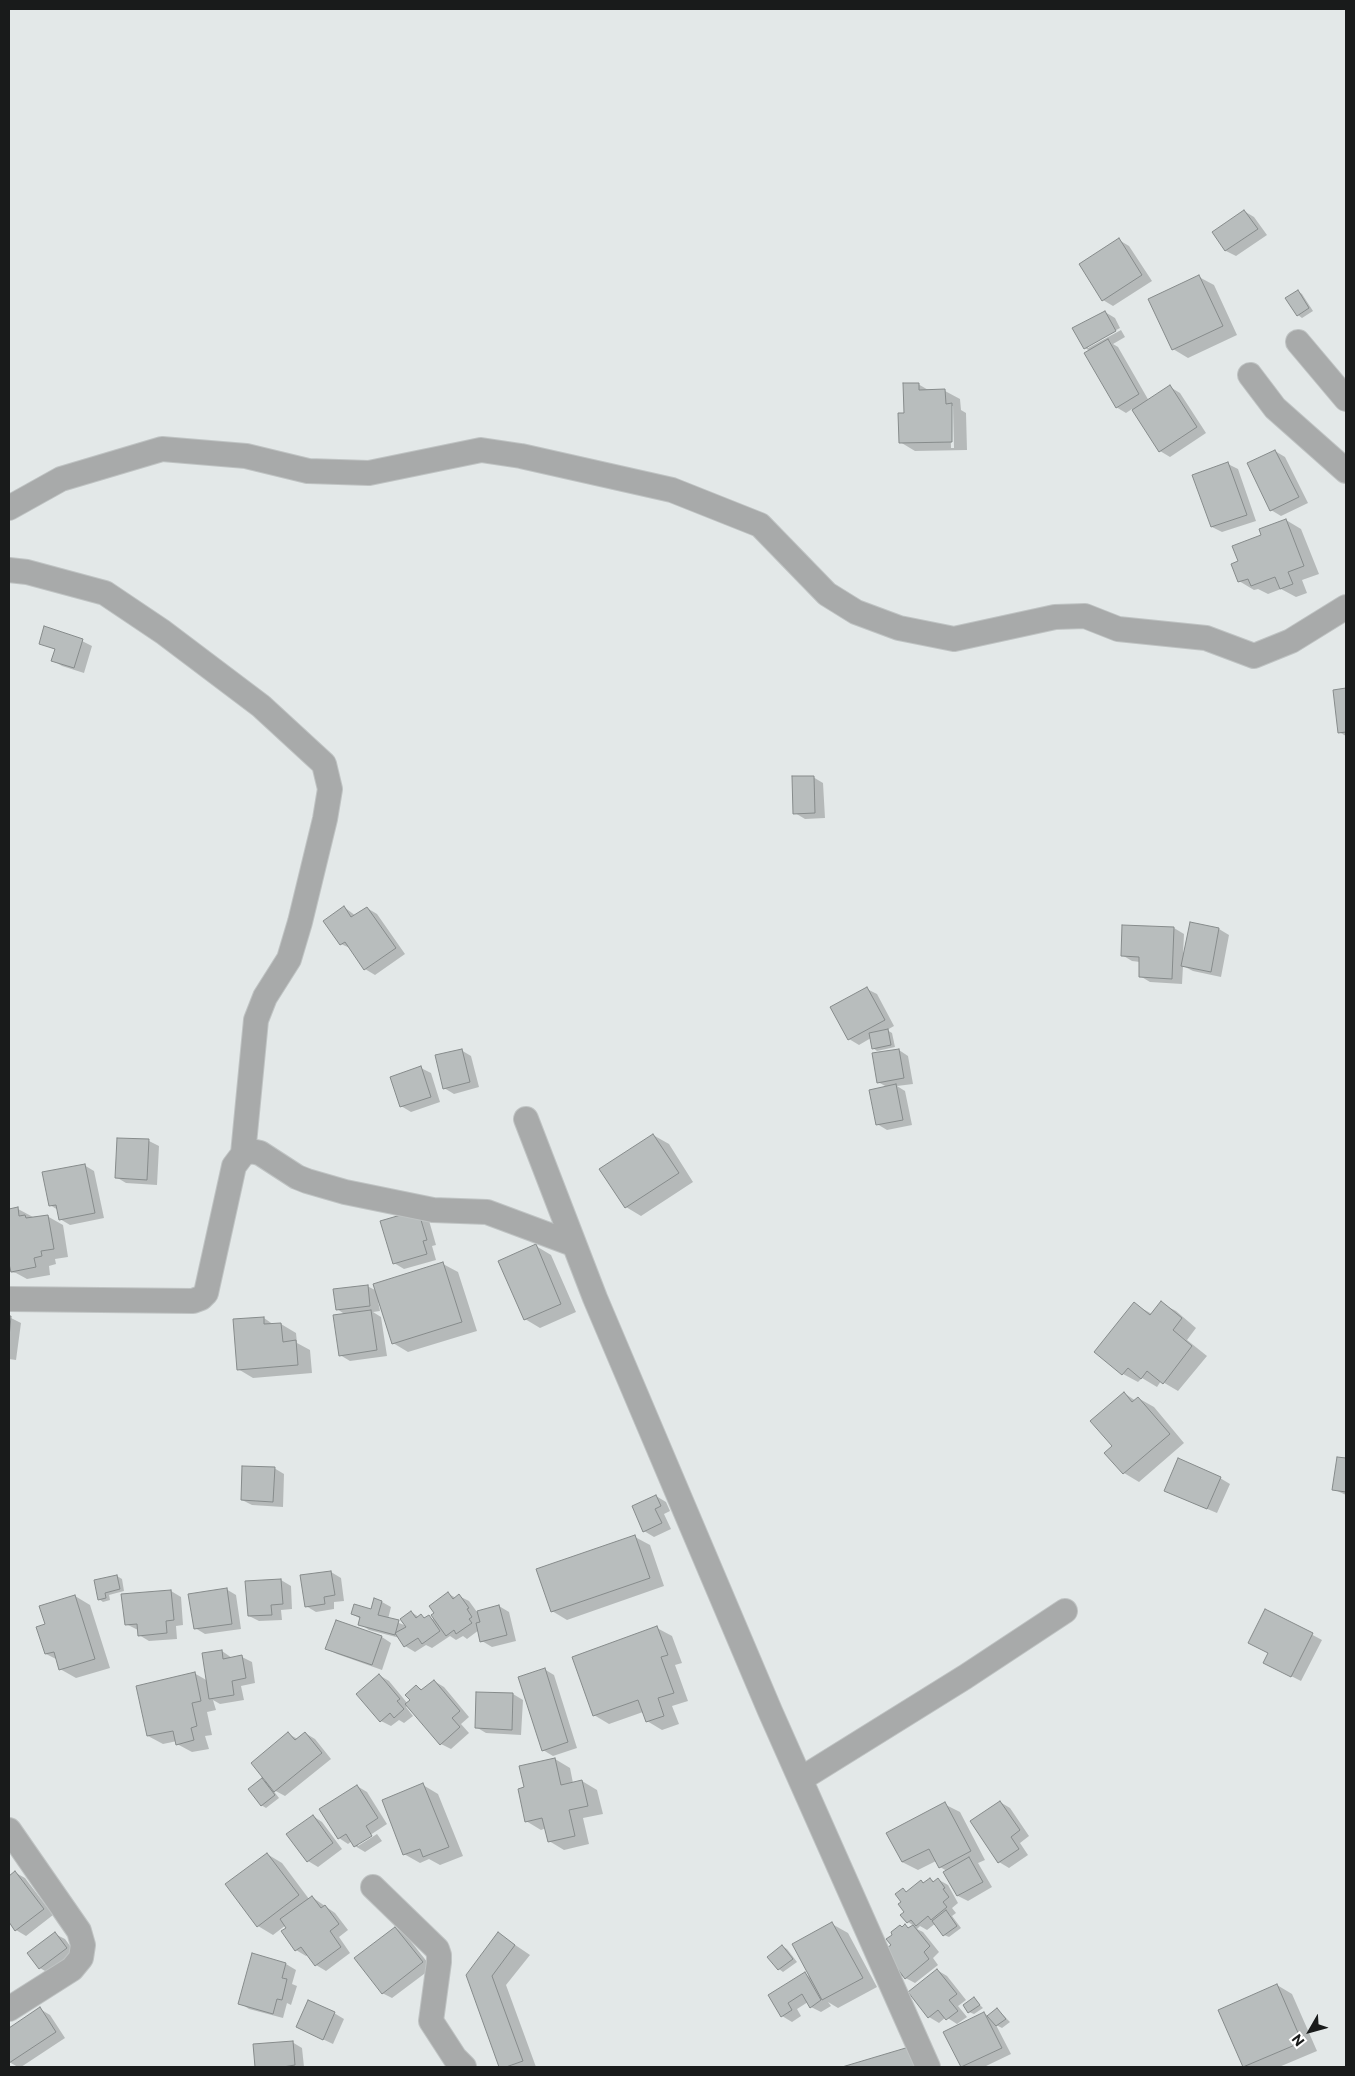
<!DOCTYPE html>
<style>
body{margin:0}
#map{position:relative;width:1355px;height:2076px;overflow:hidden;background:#e3e8e8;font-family:Commissioner,sans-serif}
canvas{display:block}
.frame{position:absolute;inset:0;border:10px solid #191b1b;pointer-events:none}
.north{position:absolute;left:1285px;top:2006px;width:50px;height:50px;-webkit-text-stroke:4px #fff;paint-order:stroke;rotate:232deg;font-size:14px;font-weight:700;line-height:20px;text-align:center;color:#191b1b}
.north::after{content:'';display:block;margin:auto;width:18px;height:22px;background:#191b1b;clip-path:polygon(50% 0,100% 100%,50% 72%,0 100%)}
</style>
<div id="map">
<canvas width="1355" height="2076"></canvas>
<div class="frame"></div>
<div class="north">N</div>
</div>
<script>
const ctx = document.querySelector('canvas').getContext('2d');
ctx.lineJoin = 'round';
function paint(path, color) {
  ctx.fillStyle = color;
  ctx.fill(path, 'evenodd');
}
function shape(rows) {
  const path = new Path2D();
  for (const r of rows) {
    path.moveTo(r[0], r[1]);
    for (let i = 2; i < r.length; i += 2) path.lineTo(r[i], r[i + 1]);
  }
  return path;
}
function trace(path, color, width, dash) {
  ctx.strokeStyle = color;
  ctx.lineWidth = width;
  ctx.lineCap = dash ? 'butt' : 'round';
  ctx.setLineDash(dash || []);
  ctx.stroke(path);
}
const shadow = shape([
 [1244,211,1254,217,1267,235,1236,256,1226,251,1214,232],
 [1119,240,1129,246,1152,281,1113,306,1103,300],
 [1199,277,1214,285,1237,335,1188,358,1173,349],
 [1298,291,1302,294,1313,311,1302,318,1298,315],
 [1105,312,1115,318,1120,328,1088,345,1088,348,1121,330,1125,337,1113,344,1118,347,1149,401,1170,387,1180,393,1206,433,1170,457,1160,451,1132,409,1126,413,1116,407,1090,351,1085,348],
 [918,384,930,391,945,391,960,399,961,410,966,413,967,450,915,451,900,442,905,415],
 [950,406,953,406,954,448,951,448],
 [1275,451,1285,457,1308,503,1281,516,1271,510],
 [1228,464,1238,469,1256,521,1222,532,1212,527],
 [1286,520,1301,529,1319,574,1302,580,1307,593,1296,597,1281,589,1268,594,1258,589,1254,590,1239,581,1240,562,1263,536],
 [82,641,92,646,84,673,62,666,52,660,56,650,40,643],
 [1346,690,1346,736,1339,732,1335,691],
 [813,777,823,783,825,818,805,819,795,813],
 [344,907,356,916,367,908,377,914,405,954,375,975,365,969,352,949,341,944],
 [1174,928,1184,934,1183,955,1219,929,1229,935,1221,977,1193,971,1183,966,1182,984,1150,982,1140,976,1140,962,1132,961,1122,955],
 [867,989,877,994,894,1026,887,1030,892,1033,895,1047,877,1051,873,1048,871,1038,859,1045,849,1039],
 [461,1050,471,1056,479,1087,454,1094,444,1088],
 [899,1050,908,1056,913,1084,897,1086,905,1091,912,1125,887,1130,877,1124,887,1087,878,1082],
 [421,1068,431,1073,440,1102,411,1112,401,1106],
 [653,1135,669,1144,693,1182,641,1216,626,1207],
 [118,1139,149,1141,159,1146,157,1185,126,1183,116,1177],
 [84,1165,94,1171,104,1218,70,1225,60,1219,58,1210,50,1205],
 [18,1209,33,1217,47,1216,63,1225,68,1257,55,1259,56,1264,49,1266,50,1275,27,1279,16,1273,9,1272,9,1210],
 [428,1217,436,1245,432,1246,436,1260,404,1269,394,1263,382,1222],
 [536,1246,551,1255,576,1312,540,1328,525,1319],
 [443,1264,458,1272,477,1331,408,1352,393,1343,378,1301,380,1311,373,1312,381,1317,387,1356,350,1361,340,1355,346,1315,337,1309,367,1286,377,1291],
 [1161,1303,1176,1311,1196,1328,1187,1340,1207,1356,1178,1391,1161,1381,1157,1387,1142,1378,1138,1382,1123,1374,1134,1304,1152,1314],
 [9,1317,21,1323,16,1360,9,1359],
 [264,1318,274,1325,281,1324,296,1333,297,1343,310,1350,312,1373,253,1378,238,1369],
 [1124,1393,1136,1401,1138,1398,1154,1407,1184,1443,1139,1482,1124,1473,1114,1446],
 [1338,1458,1346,1460,1346,1495,1333,1489],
 [274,1468,284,1474,283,1507,252,1505,242,1500],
 [1220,1478,1230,1484,1217,1513,1176,1496],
 [656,1496,666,1502,670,1511,664,1514,671,1529,654,1537,644,1531],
 [635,1537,650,1545,664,1586,567,1620,552,1611],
 [331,1572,341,1578,344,1601,334,1602,334,1609,316,1612,306,1606],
 [117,1576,122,1579,124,1591,109,1595,110,1600,103,1602,99,1599,95,1580],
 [281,1580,291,1586,292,1609,281,1610,282,1620,259,1621,249,1616,247,1582],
 [226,1589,236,1595,241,1629,205,1634,195,1628],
 [171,1591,181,1597,183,1625,176,1626,177,1639,149,1641,139,1635,138,1630,126,1624],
 [449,1594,456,1598,459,1596,469,1601,477,1612,499,1606,509,1612,516,1641,492,1647,482,1641,479,1630,467,1639,463,1636,456,1640,450,1636,432,1648,426,1645,415,1652,405,1646,400,1638,369,1630,360,1624,361,1619,352,1614,372,1610,382,1602,391,1607,388,1619,407,1626,411,1612,419,1617,421,1616,426,1618,429,1617,437,1621],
 [75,1596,90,1605,110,1668,76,1678,60,1669,58,1660,46,1654,46,1625],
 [1266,1610,1322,1640,1301,1681,1275,1668],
 [336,1622,382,1637,391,1643,382,1670,337,1654,327,1649],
 [657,1628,672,1636,682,1663,675,1665,688,1701,672,1706,679,1724,662,1730,647,1721,643,1712,609,1724,594,1715],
 [222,1651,232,1658,242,1657,252,1662,255,1683,241,1686,244,1700,220,1704,213,1700,216,1710,207,1712,212,1735,205,1736,209,1749,192,1752,177,1744,177,1741,163,1744,148,1736,194,1673,208,1681],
 [544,1669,554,1675,577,1748,553,1756,543,1750],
 [379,1675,389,1681,408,1704,412,1700,416,1686,423,1690,434,1681,444,1687,469,1717,461,1724,469,1733,451,1749,441,1744,408,1705,406,1707,413,1716,404,1723,399,1720,391,1726,381,1721],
 [477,1693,513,1694,523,1700,521,1735,486,1733,476,1727],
 [305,1733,315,1739,331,1759,285,1796,272,1789,279,1798,266,1808,261,1805,262,1780,269,1783,288,1734,298,1739],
 [555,1759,570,1768,573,1783,582,1781,597,1790,603,1814,583,1818,589,1844,564,1850,549,1841,546,1828,541,1830,526,1821,526,1788],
 [423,1785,438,1794,463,1856,440,1865,429,1859,420,1863,404,1854],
 [357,1786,367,1792,387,1824,358,1843,358,1846,377,1834,382,1841,365,1852,355,1846,352,1841,348,1844,339,1838],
 [1000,1802,1010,1808,1029,1836,1020,1843,1028,1855,1009,1868,999,1862],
 [944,1804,960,1812,985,1860,978,1863,992,1887,968,1901,958,1896,945,1873,947,1871,940,1867,936,1861,918,1870,902,1862],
 [313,1816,322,1822,342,1849,318,1867,308,1861,288,1835],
 [267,1854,282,1863,309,1899,312,1897,335,1913,348,1930,339,1937,350,1953,326,1971,316,1965,308,1955,306,1956,296,1950,282,1931,288,1928,286,1925,273,1935,258,1926],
 [16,1873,25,1878,53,1915,26,1936,16,1930,9,1920,9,1878],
 [930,1879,935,1882,939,1880,948,1885,958,1903,952,1908,956,1913,952,1916,961,1928,949,1937,944,1935,936,1923,927,1930,920,1926,917,1929,923,1932,939,1952,933,1958,938,1965,915,1983,894,1972,892,1945,903,1928,905,1926,910,1928,914,1926,908,1922,903,1902,903,1890,907,1892,921,1881,924,1883],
 [832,1924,848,1933,877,1987,838,2008,828,2002,831,2006,821,2012,811,2007,808,2002,797,2009,801,2016,792,2022,782,2016,770,1995,805,1974,811,1978],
 [396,1928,405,1934,432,1968,392,1998,382,1993],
 [55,1934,65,1939,76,1954,50,1974,40,1968,29,1954],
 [499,1934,530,1955,506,1985,536,2067,500,2067,467,1975],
 [782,1946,787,1949,797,1962,783,1972,779,1969,769,1957],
 [253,1955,286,1964,296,1970,292,1984,297,1986,291,2005,287,2003,283,2018,249,2009,240,2003],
 [937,1970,947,1976,966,2000,958,2006,967,2017,957,2024,946,2017,939,2023,929,2017,910,1993],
 [1277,1985,1292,1994,1317,2051,1279,2067,1245,2067,1219,2011],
 [974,1999,983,2008,974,2014,969,2012],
 [40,2009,50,2015,65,2038,21,2067,18,2067,9,2062,9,2029],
 [997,2009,1010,2022,1002,2028,996,2025,1011,2054,984,2067,962,2067,945,2032,983,2013,989,2016],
 [334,2013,344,2019,333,2044,297,2027],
 [292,2042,302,2048,304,2067,256,2067,255,2045],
 [909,2048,923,2067,845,2067]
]);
const building = shape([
 [1244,210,1258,229,1225,251,1212,232,1244,210],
 [1119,238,1142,275,1102,301,1079,264,1119,238],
 [1199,275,1223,326,1172,350,1148,299,1199,275],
 [1298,290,1309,308,1297,316,1285,298,1298,290],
 [1105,311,1116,331,1084,349,1072,328,1105,311],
 [1108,339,1139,394,1116,408,1084,353,1108,339],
 [903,383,919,383,919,390,945,389,946,404,952,403,952,442,899,443,898,413,904,413,903,383],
 [1170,385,1197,427,1159,452,1132,410,1170,385],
 [1275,450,1299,497,1270,511,1247,463,1275,450],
 [1228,462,1247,515,1211,527,1192,475,1228,462],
 [1286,519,1304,566,1288,572,1293,584,1280,589,1275,577,1251,586,1248,579,1238,582,1231,564,1238,561,1232,546,1261,535,1259,529,1286,519],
 [44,626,83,639,74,668,51,661,55,649,39,644,44,626],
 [1346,688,1346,732,1338,733,1333,690,1346,688],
 [792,776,814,776,815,813,793,814,792,776],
 [344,906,351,917,367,907,396,948,364,970,345,942,340,945,323,921,344,906],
 [1190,922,1219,928,1211,972,1181,966,1190,922],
 [1122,925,1174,927,1172,979,1139,977,1139,957,1121,956,1122,925],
 [867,987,885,1020,848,1040,830,1007,867,987],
 [888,1029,891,1045,872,1049,869,1033,888,1029],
 [462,1049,470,1082,443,1089,435,1055,462,1049],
 [899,1049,904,1078,877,1083,872,1053,899,1049],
 [421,1066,431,1097,400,1107,390,1077,421,1066],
 [896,1084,903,1120,876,1125,869,1090,896,1084],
 [653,1134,679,1173,625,1208,599,1169,653,1134],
 [117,1138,149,1139,147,1180,115,1178,117,1138],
 [85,1164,95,1213,59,1220,56,1205,49,1206,42,1172,85,1164],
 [18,1207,19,1216,25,1215,26,1218,48,1215,54,1249,41,1251,42,1256,34,1258,36,1267,11,1272,9,1264,9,1209,18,1207],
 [418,1210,427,1240,423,1241,427,1254,393,1264,380,1221,418,1210],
 [536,1244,561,1304,524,1320,498,1261,536,1244],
 [443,1262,462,1322,392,1344,373,1284,443,1262],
 [368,1285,370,1306,336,1310,333,1289,368,1285],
 [1161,1301,1182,1318,1173,1330,1192,1346,1163,1384,1147,1371,1141,1379,1128,1368,1122,1375,1094,1352,1134,1302,1150,1315,1161,1301],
 [371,1310,377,1350,339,1356,333,1315,371,1310],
 [9,1316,11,1316,9,1338,9,1316],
 [264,1317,264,1324,281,1323,283,1342,296,1340,298,1365,237,1370,233,1319,264,1317],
 [1124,1392,1132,1402,1138,1397,1170,1434,1123,1474,1104,1453,1112,1446,1090,1421,1124,1392],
 [1337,1457,1346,1458,1346,1492,1332,1490,1337,1457],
 [1178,1458,1221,1477,1207,1509,1164,1491,1178,1458],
 [242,1466,275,1467,273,1502,241,1500,242,1466],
 [656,1495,661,1506,655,1509,662,1523,643,1532,632,1506,656,1495],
 [635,1535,650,1578,551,1612,536,1569,635,1535],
 [331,1571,335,1595,324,1597,325,1604,305,1607,300,1575,331,1571],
 [117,1575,120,1589,105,1593,106,1598,98,1600,94,1580,117,1575],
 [281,1579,283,1604,271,1605,272,1615,248,1616,245,1581,281,1579],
 [227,1588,232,1624,194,1629,188,1594,227,1588],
 [171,1590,174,1620,166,1621,167,1633,138,1636,137,1624,125,1625,121,1594,171,1590],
 [448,1592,453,1599,459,1594,469,1608,467,1609,472,1617,469,1619,472,1623,456,1634,454,1630,446,1636,431,1615,434,1613,429,1606,448,1592],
 [75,1595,95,1659,59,1670,54,1652,45,1654,36,1627,45,1624,39,1606,75,1595],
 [374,1598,382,1601,378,1615,399,1620,395,1635,358,1625,360,1617,351,1614,354,1604,371,1609,374,1598],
 [499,1605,507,1635,480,1642,476,1623,480,1622,477,1611,499,1605],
 [1265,1609,1313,1633,1291,1677,1263,1663,1268,1653,1248,1643,1265,1609],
 [411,1611,416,1618,421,1614,424,1618,429,1615,440,1631,422,1644,418,1638,404,1647,395,1633,406,1627,400,1619,411,1611],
 [336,1620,382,1636,372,1665,325,1649,336,1620],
 [657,1626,668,1655,661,1657,674,1693,658,1698,664,1716,646,1722,638,1700,593,1716,572,1657,657,1626],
 [222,1650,223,1659,242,1655,246,1678,232,1681,234,1695,209,1699,202,1653,222,1650],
 [545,1668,568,1742,542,1751,518,1677,545,1668],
 [195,1672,201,1701,192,1703,197,1726,191,1728,194,1740,176,1745,173,1731,147,1736,136,1686,195,1672],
 [379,1674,400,1699,397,1701,404,1709,394,1718,390,1713,380,1722,356,1694,379,1674],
 [434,1680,460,1711,452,1718,460,1727,440,1745,405,1704,410,1700,405,1695,416,1685,421,1690,434,1680],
 [476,1692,513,1693,512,1730,475,1728,476,1692],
 [288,1732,295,1740,305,1732,322,1753,274,1792,251,1763,288,1732],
 [555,1758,561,1785,582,1780,588,1806,569,1810,575,1836,548,1842,542,1818,525,1822,518,1789,524,1787,519,1766,555,1758],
 [262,1778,275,1795,261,1806,248,1789,262,1778],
 [423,1783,449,1847,423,1857,420,1849,403,1855,382,1800,423,1783],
 [357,1785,378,1818,366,1826,372,1836,354,1847,346,1834,338,1839,319,1809,357,1785],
 [1000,1801,1020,1830,1011,1837,1019,1849,998,1863,970,1821,1000,1801],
 [945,1802,971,1851,939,1868,929,1849,902,1862,886,1833,945,1802],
 [313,1815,333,1843,307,1862,286,1834,313,1815],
 [267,1853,299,1895,257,1927,225,1884,267,1853],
 [969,1857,983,1882,957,1896,943,1872,969,1857],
 [15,1871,44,1909,15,1931,9,1922,9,1876,15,1871],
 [930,1878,933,1882,938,1878,945,1888,943,1889,949,1897,943,1902,947,1907,931,1920,928,1916,916,1926,911,1920,907,1923,900,1915,904,1912,898,1904,901,1902,895,1894,903,1888,906,1892,921,1880,923,1883,930,1878],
 [312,1896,321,1908,325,1905,339,1924,330,1931,341,1947,315,1966,301,1947,295,1951,281,1931,286,1928,280,1919,312,1896],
 [946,1910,957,1926,943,1936,932,1921,946,1910],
 [832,1922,863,1978,822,2000,792,1944,832,1922],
 [905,1924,908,1928,913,1925,930,1946,924,1952,929,1959,905,1979,884,1950,891,1945,886,1939,892,1935,891,1932,900,1925,902,1927,905,1924],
 [395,1927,423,1962,382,1994,354,1958,395,1927],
 [55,1932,67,1948,39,1969,27,1953,55,1932],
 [498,1932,515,1945,492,1976,523,2061,506,2067,499,2067,466,1975,498,1932],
 [782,1945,793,1959,778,1970,767,1957,782,1945],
 [252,1953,286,1963,282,1978,287,1979,282,2000,277,1999,273,2014,238,2004,252,1953],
 [937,1969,957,1994,949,2000,958,2011,946,2020,938,2010,928,2018,908,1992,937,1969],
 [805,1972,821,2000,810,2008,802,1994,788,2003,792,2010,781,2017,768,1995,805,1972],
 [1277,1984,1302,2042,1243,2067,1218,2010,1277,1984],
 [974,1997,980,2005,968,2013,963,2005,974,1997],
 [308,2000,335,2012,323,2040,296,2027,308,2000],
 [40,2007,56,2032,9,2063,9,2028,40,2007],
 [997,2008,1006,2019,996,2026,987,2016,997,2008],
 [984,2012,1002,2048,961,2067,943,2032,984,2012],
 [293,2041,295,2065,283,2067,255,2067,253,2044,293,2041],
 [909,2047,915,2067,842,2067,909,2047]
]);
const street = shape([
 [1298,342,1346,399],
 [1250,375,1275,408,1346,471],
 [9,508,61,479,162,449,246,456,308,471,369,473,481,450,521,456,672,490,760,525,827,594,856,612,899,628,954,639,1055,617,1085,616,1118,629,1206,638,1254,656,1291,641,1346,607],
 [9,570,27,572,105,593,163,632,261,706,324,764,330,789,325,819,300,922,289,959,265,997,256,1020,243,1154],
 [526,1119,595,1298,770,1711,928,2067],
 [9,1299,193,1301,201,1298,206,1293,234,1166,243,1154,251,1151,260,1153,297,1177,307,1181,345,1192,433,1210,487,1212,573,1244],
 [801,1779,965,1677,1065,1611],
 [9,1830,79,1931,83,1945,81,1958,72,1969,9,2009],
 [373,1887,437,1949,439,1955,439,1962,431,2021,455,2058,464,2067]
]);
paint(shadow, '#0003');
paint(building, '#b8bdbd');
trace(building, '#868b8b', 1);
trace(street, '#bfc3c3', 26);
trace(street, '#a8aaaa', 24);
</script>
